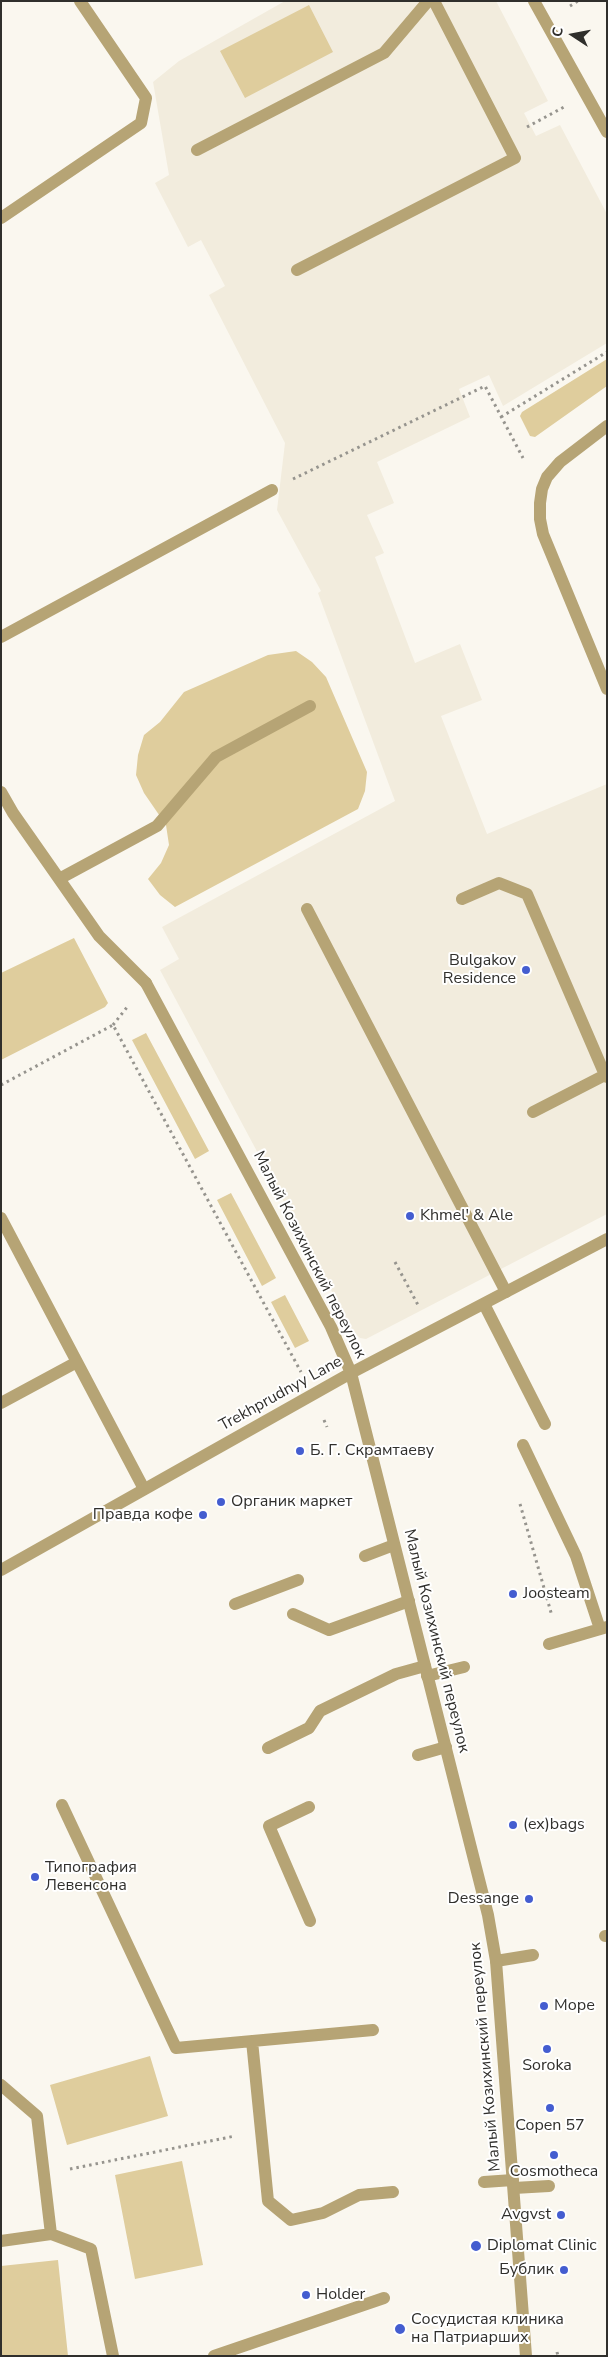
<!DOCTYPE html>
<meta charset="utf-8">
<style>
body{margin:0}
#map{position:relative;width:608px;height:2357px;overflow:hidden;background:#faf7ef;font-family:"Nunito Sans",sans-serif}
canvas{display:block}
.frame{position:absolute;inset:0;border:2px solid #302f2c;pointer-events:none}
.north{position:absolute;left:548px;top:10px;width:50px;height:50px;-webkit-text-stroke:4px #fff;paint-order:stroke;rotate:281deg;font-size:14px;font-weight:700;line-height:20px;text-align:center;color:#302f2c}
.north::after{content:'';display:block;margin:auto;width:18px;height:22px;background:#302f2c;clip-path:polygon(50% 0,100% 100%,50% 72%,0 100%)}
</style>
<div id="map">
<canvas width="608" height="2357"></canvas>
<div class="frame"></div>
<div class="north">С</div>
</div>
<script>
const ctx = document.querySelector('canvas').getContext('2d');
ctx.lineJoin = 'round';
function paint(path, color) {
  ctx.fillStyle = color;
  ctx.fill(path, 'evenodd');
}
function shape(rows) {
  const path = new Path2D();
  for (const r of rows) {
    path.moveTo(r[0], r[1]);
    for (let i = 2; i < r.length; i += 2) path.lineTo(r[i], r[i + 1]);
  }
  return path;
}
function trace(path, color, width, dash) {
  ctx.strokeStyle = color;
  ctx.lineWidth = width;
  ctx.lineCap = dash ? 'butt' : 'round';
  ctx.setLineDash(dash || []);
  ctx.stroke(path);
}
function label(font, color, halo, rows, align = 'center') {
  ctx.font = font + ' "Nunito Sans",sans-serif';
  ctx.lineWidth = 4;
  ctx.setLineDash([]);
  ctx.textBaseline = 'middle';
  ctx.strokeStyle = halo;
  ctx.fillStyle = color;
  for (const [text, x, y, turn = 0] of rows) {
    ctx.save();
    ctx.translate(x, y);
    ctx.rotate((+turn || 0) * Math.PI / 180);
    ctx.textAlign = isNaN(turn) ? turn : align;
    if (halo) ctx.strokeText(text, 0, 0);
    ctx.fillText(text, 0, 0);
    ctx.restore();
  }
}
const built = shape([
 [285,1,496,1,548,101,524,113,536,136,560,125,607,214,607,343,503,406,489,375,459,389,470,417,377,462,394,503,367,515,384,553,375,557,415,663,460,644,482,700,441,716,487,834,607,784,607,1214,366,1339,360,1338,353,1331,160,970,179,959,162,927,395,801,318,593,321,591,277,510,285,443,209,295,225,286,201,240,188,247,155,183,169,175,153,82,179,61]
]);
const green = shape([
 [309,5,333,52,245,98,220,51],
 [607,359,607,386,535,437,530,436,520,416,522,412],
 [296,651,312,662,326,677,367,772,365,791,358,809,175,907,160,895,148,879,161,863,169,845,166,825,144,793,136,775,138,755,144,735,160,722,184,692,268,655],
 [74,938,108,1003,105,1007,1,1060,1,973],
 [146,1033,209,1151,195,1159,132,1040],
 [231,1193,276,1278,262,1286,217,1200],
 [285,1295,309,1341,295,1348,271,1302],
 [150,2056,168,2116,67,2145,50,2085],
 [182,2161,203,2265,135,2279,115,2175],
 [58,2260,68,2356,1,2356,1,2266]
]);
const path = shape([
 [570,6,578,1],
 [527,127,564,107],
 [501,417,607,352],
 [293,479,485,386,523,458],
 [113,1025,128,1006],
 [1,1085,113,1025,301,1372],
 [395,1262,418,1305],
 [324,1420,327,1427],
 [520,1504,552,1616],
 [70,2169,235,2136],
 [557,2352,558,2356]
]);
const lane = shape([
 [197,150,384,53,428,1],
 [1,218,141,123,146,98,80,1],
 [297,270,515,158,434,1],
 [1,637,272,490],
 [1,792,13,813,99,936,146,983],
 [59,879,157,826,216,757,310,706],
 [462,899,499,883,527,894,605,1075],
 [307,909,506,1292],
 [533,1112,605,1075,607,1077],
 [1,1218,144,1489],
 [484,1304,545,1424],
 [1,1403,77,1362],
 [523,1445,576,1556,600,1629],
 [365,1556,394,1545],
 [235,1604,298,1580],
 [293,1614,329,1630,409,1601],
 [549,1644,607,1627],
 [427,1676,464,1667],
 [268,1748,309,1728,320,1711,396,1674,425,1666],
 [418,1755,446,1747],
 [62,1805,176,2048,373,2030],
 [309,1807,269,1826,310,1921],
 [605,1936,607,1936],
 [496,1961,533,1955],
 [252,2041,268,2201,291,2220,323,2213,359,2195,393,2192],
 [1,2085,37,2116,51,2234,91,2249,113,2356],
 [484,2182,513,2180],
 [514,2188,549,2186],
 [1,2241,51,2234],
 [214,2356,384,2298]
]);
const street = shape([
 [534,1,607,132],
 [607,426,560,462,547,477,542,489,540,503,540,519,543,534,607,689],
 [146,983,331,1327,351,1373,488,1915,496,1961,526,2356],
 [1,1570,351,1373,607,1239]
]);
const markers = [
 [526,970,5,"#445dd0"],
 [410,1216,5,"#445dd0"],
 [300,1451,5,"#445dd0"],
 [221,1502,5,"#445dd0"],
 [203,1515,5,"#445dd0"],
 [513,1594,5,"#445dd0"],
 [513,1825,5,"#445dd0"],
 [35,1877,5,"#445dd0"],
 [529,1899,5,"#445dd0"],
 [544,2006,5,"#445dd0"],
 [547,2049,5,"#445dd0"],
 [550,2108,5,"#445dd0"],
 [554,2155,5,"#445dd0"],
 [561,2215,5,"#445dd0"],
 [476,2246,6,"#445dd0"],
 [564,2270,5,"#445dd0"],
 [306,2295,5,"#445dd0"],
 [400,2329,6,"#445dd0"]
];
const poiNames = [
 ["Bulgakov",516,961,"right"],
 ["Residence",516,979,"right"],
 ["Khmel' & Ale",420,1216],
 ["Б. Г. Скрамтаеву",310,1451],
 ["Органик маркет",231,1502],
 ["Правда кофе",193,1515,"right"],
 ["Joosteam",523,1594],
 ["(ex)bags",523,1825],
 ["Типография",45,1868],
 ["Левенсона",45,1886],
 ["Dessange",519,1899,"right"],
 ["Море",554,2006],
 ["Soroka",547,2066,"center"],
 ["Copen 57",550,2126,"center"],
 ["Cosmotheca",554,2172,"center"],
 ["Avgvst",551,2215,"right"],
 ["Diplomat Clinic",487,2246],
 ["Бублик",554,2270,"right"],
 ["Holder",316,2295],
 ["Сосудистая клиника",411,2320],
 ["на Патриарших",411,2338]
];
const streetNames = [
 ["Малый Козихинский переулок",309,1255,63],
 ["Trekhprudnyy Lane",281,1394,-29],
 ["Малый Козихинский переулок",436,1641,76],
 ["Малый Козихинский переулок",486,2057,-95]
];
paint(built, '#f2ecdd');
paint(green, '#dfcd9d');
trace(path, '#96948e', 3, [2.5, 4]);
trace(lane, '#b6a475', 12);
trace(street, '#b6a475', 12);
for (const [x, y, r, color] of markers) {
  const dot = new Path2D();
  dot.arc(x, y, r, 0, 2 * Math.PI);
  ctx.fillStyle = color;
  ctx.fill(dot);
  trace(dot, '#fff', 2);
}
label('16px', '#302f2c', '#fff', poiNames, 'left');
label('16px', '#302f2c', '#fff', streetNames);
</script>
